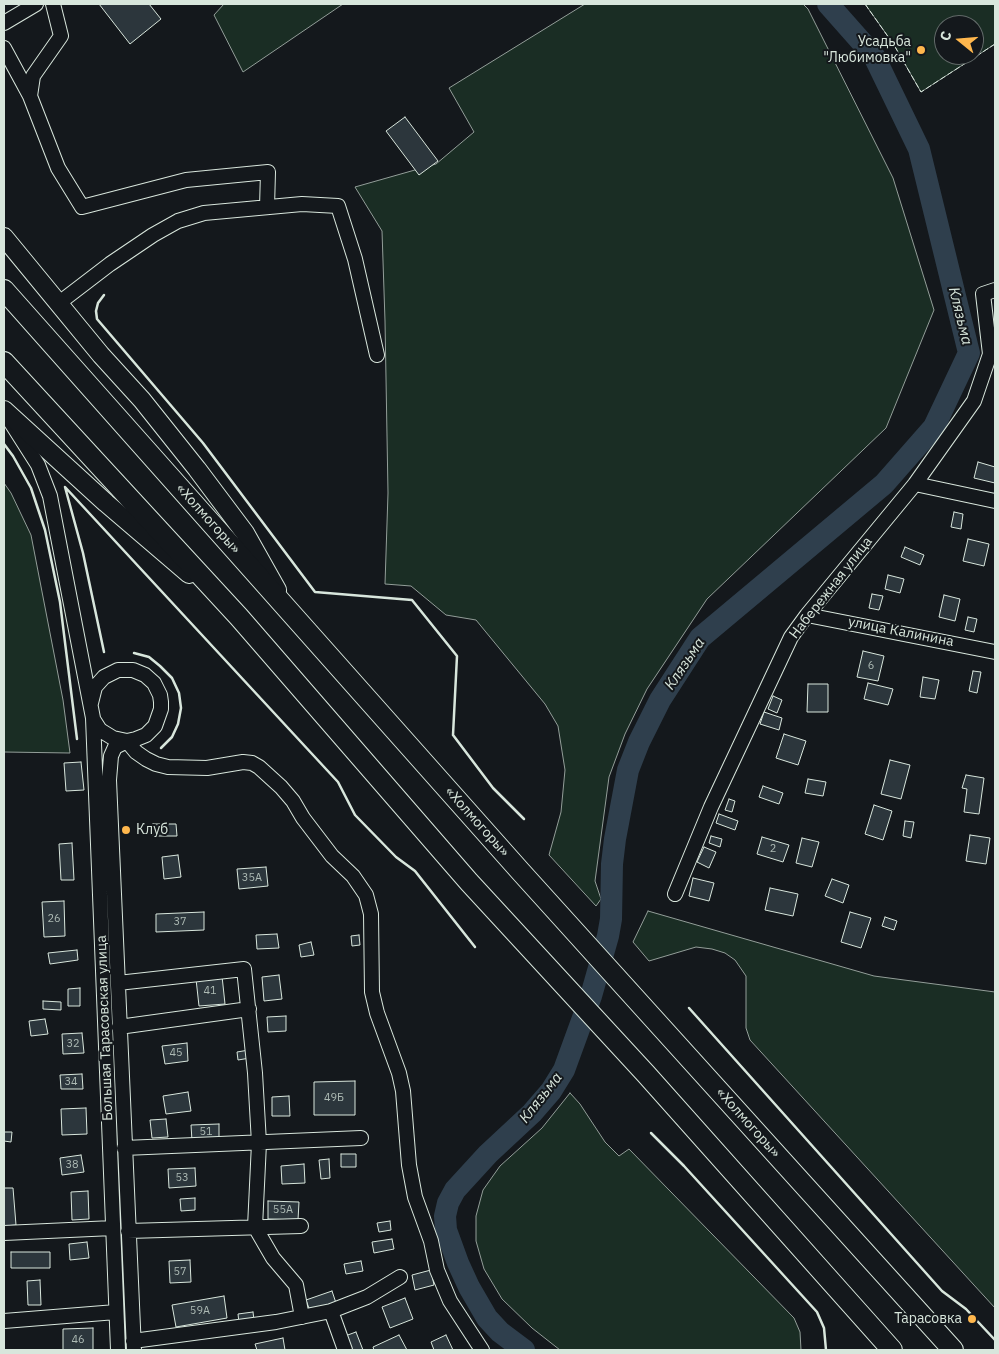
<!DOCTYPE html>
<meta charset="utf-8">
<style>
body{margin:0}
#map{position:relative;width:999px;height:1354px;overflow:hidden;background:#14181c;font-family:"IBM Plex Sans",sans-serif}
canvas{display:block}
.frame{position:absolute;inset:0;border:5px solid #d8e6dc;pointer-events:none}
.north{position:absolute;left:934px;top:15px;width:50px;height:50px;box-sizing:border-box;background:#14181c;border:1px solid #626a69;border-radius:50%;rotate:287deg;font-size:14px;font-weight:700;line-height:20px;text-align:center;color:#d8e6dc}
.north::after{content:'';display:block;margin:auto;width:18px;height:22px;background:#ffb74d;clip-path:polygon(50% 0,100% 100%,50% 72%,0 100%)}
</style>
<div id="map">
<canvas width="999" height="1354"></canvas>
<div class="frame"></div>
<div class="north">С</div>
</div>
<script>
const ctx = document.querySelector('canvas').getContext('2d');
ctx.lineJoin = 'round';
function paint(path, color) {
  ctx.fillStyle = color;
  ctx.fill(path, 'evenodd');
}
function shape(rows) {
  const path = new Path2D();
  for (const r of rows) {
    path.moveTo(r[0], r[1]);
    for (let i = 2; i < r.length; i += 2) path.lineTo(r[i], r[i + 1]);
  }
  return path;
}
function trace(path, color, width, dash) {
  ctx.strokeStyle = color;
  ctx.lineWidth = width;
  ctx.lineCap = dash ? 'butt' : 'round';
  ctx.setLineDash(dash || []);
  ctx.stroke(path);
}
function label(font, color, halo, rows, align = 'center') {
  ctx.font = font + ' "IBM Plex Sans",sans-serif';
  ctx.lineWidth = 4;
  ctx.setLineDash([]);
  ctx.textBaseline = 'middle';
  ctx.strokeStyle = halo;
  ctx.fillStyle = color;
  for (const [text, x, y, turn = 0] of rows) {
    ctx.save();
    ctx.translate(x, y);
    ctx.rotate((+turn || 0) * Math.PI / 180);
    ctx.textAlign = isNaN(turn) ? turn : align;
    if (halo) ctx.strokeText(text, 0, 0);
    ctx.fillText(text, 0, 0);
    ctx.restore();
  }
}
const green = shape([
 [224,4,343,4,243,72,214,15,224,4],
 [585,4,803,4,808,9,893,178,934,310,886,428,707,599,647,689,625,734,609,777,595,881,601,899,596,906,549,855,561,812,565,770,558,726,545,704,476,620,446,615,411,586,385,584,388,493,385,321,382,231,355,187,436,164,474,132,449,88,585,4],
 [865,4,995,4,995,44,921,92,894,45,865,4],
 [944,25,974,25,974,55,944,55,944,25],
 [4,483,11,493,31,535,63,700,70,753,4,752,4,483],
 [648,911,874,976,995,992,995,1308,750,1040,746,1028,746,976,735,960,725,953,712,949,696,947,649,961,633,942,648,911],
 [570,1093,580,1104,605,1142,619,1156,629,1149,794,1318,800,1332,801,1350,560,1350,532,1328,502,1299,484,1269,476,1241,476,1216,483,1190,500,1166,542,1128,570,1093]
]);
const river = shape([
 [524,1350,500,1332,487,1318,469,1287,458,1263,446,1230,445,1216,448,1203,455,1190,488,1154,532,1113,551,1091,564,1070,591,996,608,936,611,919,612,864,615,839,628,770,639,742,660,700,700,638,884,484,934,427,969,353,919,149,874,56,828,4]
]);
const building = shape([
 [99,4,149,4,161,19,130,44,99,4],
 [405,117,438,161,419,175,386,131,405,117],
 [978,462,995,467,995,483,974,478,978,462],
 [954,512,963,514,961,529,951,527,954,512],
 [968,539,989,544,984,566,963,561,968,539],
 [905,547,924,555,920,565,901,557,905,547],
 [888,575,904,579,900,593,885,589,888,575],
 [872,594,883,596,879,610,869,608,872,594],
 [944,595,960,599,955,621,939,617,944,595],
 [968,617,977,619,974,632,965,630,968,617],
 [863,651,884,656,878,681,857,677,863,651],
 [973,671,981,672,977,693,969,691,973,671],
 [923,677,939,680,935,699,920,697,923,677],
 [868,683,893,689,888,705,864,699,868,683],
 [808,684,828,684,828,712,807,712,808,684],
 [773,696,782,700,777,713,768,709,773,696],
 [764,712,782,718,779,730,760,724,764,712],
 [784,734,806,741,798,765,776,758,784,734],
 [890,760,910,765,901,799,881,794,890,760],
 [81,762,84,790,66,791,64,763,81,762],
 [966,775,984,778,979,814,964,812,967,789,962,788,966,775],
 [808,779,826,782,823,796,805,793,808,779],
 [763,786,783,793,779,804,759,797,763,786],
 [729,799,735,801,732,812,725,810,729,799],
 [874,805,892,811,883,840,865,834,874,805],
 [719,814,738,821,735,830,716,823,719,814],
 [905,821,914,822,911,838,903,836,905,821],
 [153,824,176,824,177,836,153,836,153,824],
 [970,835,990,838,986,864,966,861,970,835],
 [711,836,722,839,720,847,709,843,711,836],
 [762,837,789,845,783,862,757,854,762,837],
 [802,838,819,842,812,867,796,863,802,838],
 [72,843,74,880,61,880,59,844,72,843],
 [704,847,716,852,709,868,697,862,704,847],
 [178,855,181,877,164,879,162,857,178,855],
 [266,867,268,886,239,889,237,869,266,867],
 [693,878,714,883,709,901,689,896,693,878],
 [832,879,849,885,843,903,825,896,832,879],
 [770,888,798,894,793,916,765,910,770,888],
 [64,901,65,936,44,937,42,902,64,901],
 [204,912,204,930,156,932,156,914,204,912],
 [850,912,871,918,861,948,841,942,850,912],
 [885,917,897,921,894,930,882,926,885,917],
 [277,934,279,948,257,949,256,935,277,934],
 [359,935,360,945,352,946,351,936,359,935],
 [311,942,314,955,301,957,299,945,311,942],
 [77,950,78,960,50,964,48,953,77,950],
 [279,975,282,999,264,1001,262,977,279,975],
 [222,976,225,1004,199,1006,196,979,222,976],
 [80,988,80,1006,68,1006,68,989,80,988],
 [43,1001,61,1002,61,1010,43,1009,43,1001],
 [286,1016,286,1031,268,1032,267,1017,286,1016],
 [45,1019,48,1034,31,1036,29,1021,45,1019],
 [82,1033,84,1053,63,1054,62,1034,82,1033],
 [187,1043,188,1061,165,1064,162,1046,187,1043],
 [249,1050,250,1058,238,1060,237,1052,249,1050],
 [82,1074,83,1089,61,1089,60,1075,82,1074],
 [355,1081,355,1115,314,1115,314,1082,355,1081],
 [188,1092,191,1111,166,1114,163,1096,188,1092],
 [289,1096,290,1116,272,1116,272,1097,289,1096],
 [86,1108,87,1134,62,1135,61,1109,86,1108],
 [166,1119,168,1137,152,1138,150,1120,166,1119],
 [219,1124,219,1140,192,1141,191,1125,219,1124],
 [4,1132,12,1132,11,1142,4,1141,4,1132],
 [341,1154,356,1154,356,1167,341,1167,341,1154],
 [81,1155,84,1172,62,1175,60,1158,81,1155],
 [329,1159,330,1178,321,1179,319,1160,329,1159],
 [304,1164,305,1183,282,1184,281,1166,304,1164],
 [195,1168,196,1186,169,1188,168,1169,195,1168],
 [4,1188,13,1188,16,1225,4,1226,4,1188],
 [88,1191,89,1219,72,1220,71,1192,88,1191],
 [195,1198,195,1210,181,1211,180,1199,195,1198],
 [268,1201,299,1202,298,1220,268,1219,268,1201],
 [390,1221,391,1230,379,1232,377,1223,390,1221],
 [392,1239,394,1249,374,1253,372,1242,392,1239],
 [87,1242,89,1258,70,1260,69,1244,87,1242],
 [11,1252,50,1252,50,1268,11,1268,11,1252],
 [190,1260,191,1282,170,1283,169,1261,190,1260],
 [361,1261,363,1271,346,1274,344,1264,361,1261],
 [431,1270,434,1285,415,1290,412,1275,431,1270],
 [40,1280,41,1305,28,1305,27,1281,40,1280],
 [332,1291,336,1303,310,1311,306,1300,332,1291],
 [224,1296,227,1318,176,1327,172,1305,224,1296],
 [405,1298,413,1319,390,1328,382,1307,405,1298],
 [253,1312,254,1320,239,1323,238,1314,253,1312],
 [93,1328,93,1350,63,1350,63,1329,93,1328],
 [356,1332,363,1350,350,1350,345,1336,356,1332],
 [399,1335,407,1350,374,1350,373,1347,399,1335],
 [446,1335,453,1350,434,1350,431,1342,446,1335],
 [283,1338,285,1350,257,1350,255,1344,283,1338]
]);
const minor = shape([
 [53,4,61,36,33,76,30,96,58,168,82,207,186,180,268,172,267,207],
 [4,23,36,4],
 [4,48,30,96],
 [59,303,110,264,153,235,178,221,204,213,302,204,338,206,355,259,377,355],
 [10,421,38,465,50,496,93,718,118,1350],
 [915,484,995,501],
 [807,615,995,652],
 [91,703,95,687,104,677,118,670,133,670,145,675,154,683,160,695,161,702,161,709,155,726,146,735,136,739,127,741,113,738,100,730,93,719],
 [127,741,136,752,146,759,156,764,168,767,207,768,243,762,252,763,259,767,281,787,293,801,303,818,332,856,353,876,366,895,371,914,372,992,377,1013,399,1073,403,1091,409,1165,415,1197,431,1241,437,1270,450,1301,482,1350],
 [127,741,115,747,111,756,109,780,134,1350],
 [675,894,711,807,791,637,807,615,915,484,974,401,990,354,983,294,995,290],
 [118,983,244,969,255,1073,259,1143,255,1227,273,1258,296,1285,302,1317],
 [119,1027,249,1009],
 [124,1148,361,1138],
 [128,1231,301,1226],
 [4,1233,113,1228],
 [331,1311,367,1297,400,1277],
 [4,1321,116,1312],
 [133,1341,276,1322,331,1311,345,1350]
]);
const major = shape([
 [4,237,101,355,142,400,197,469,245,533,277,590],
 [4,410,106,503,189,574]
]);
const highway = shape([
 [4,290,521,872,953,1350],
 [4,362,239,617,469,882,646,1074,892,1350]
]);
const fence = shape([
 [865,4,894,45,921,92,995,44]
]);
const wall = shape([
 [104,295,98,303,96,311,97,319,203,443,315,592,412,600,457,656,453,735,493,788,524,819],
 [4,444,13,456,31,488,45,530,60,602,77,739],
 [104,652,83,553,65,487,338,782,355,815,396,857,415,871,475,947],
 [134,653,149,657,160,666,172,678,179,693,181,708,178,724,172,737,161,748],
 [689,1008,942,1291,966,1309,995,1340],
 [651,1133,684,1166,817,1312,824,1328,826,1350]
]);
const markers = [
 [921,50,5,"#ffb74d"],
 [126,830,5,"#ffb74d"],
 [972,1319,5,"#ffb74d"]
];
const numberNames = [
 ["6",871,666],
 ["2",773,849],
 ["35А",252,878],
 ["26",54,919],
 ["37",180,922],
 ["41",210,991],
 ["32",73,1044],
 ["45",176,1053],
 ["34",71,1082],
 ["49Б",334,1098],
 ["51",206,1132],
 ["38",72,1165],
 ["53",182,1178],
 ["55А",283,1210],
 ["57",180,1272],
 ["59А",200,1311],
 ["46",78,1340]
];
const poiNames = [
 ["Усадьба",911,42],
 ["\"Любимовка\"",911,58],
 ["Клуб",136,830,"left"],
 ["Тарасовка",962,1319]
];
const streetNames = [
 ["«Холмогоры»",208,519,48],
 ["Набережная улица",831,588,-52],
 ["улица Калинина",901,632,11],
 ["«Холмогоры»",477,822,48],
 ["Большая Тарасовская улица",105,1028,-92],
 ["«Холмогоры»",748,1123,48]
];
const waterNames = [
 ["Клязьма",960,316,76],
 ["Клязьма",685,664,-56],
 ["Клязьма",541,1098,-52]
];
paint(green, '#1a2d24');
trace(green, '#939e99', 1);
trace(river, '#2f3f4d', 22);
paint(building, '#2c363c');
trace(building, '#d8e6dc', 1);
trace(minor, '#d8e6dc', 16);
trace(major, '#d8e6dc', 20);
trace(highway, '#d8e6dc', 22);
trace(minor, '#14181c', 14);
trace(major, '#14181c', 18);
trace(highway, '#14181c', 20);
trace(fence, '#d8e6dc', 1, [6, 2.5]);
trace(wall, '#d8e6dc', 2.5);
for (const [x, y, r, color] of markers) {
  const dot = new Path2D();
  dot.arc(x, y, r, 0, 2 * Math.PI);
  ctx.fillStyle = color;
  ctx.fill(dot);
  trace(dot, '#14181c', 2);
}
label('11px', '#adbab4', null, numberNames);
label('14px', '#d8e6dc', '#14181c', poiNames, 'right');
label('14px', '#d8e6dc', '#14181c', streetNames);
label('italic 15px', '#d8e6dc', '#14181c', waterNames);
</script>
